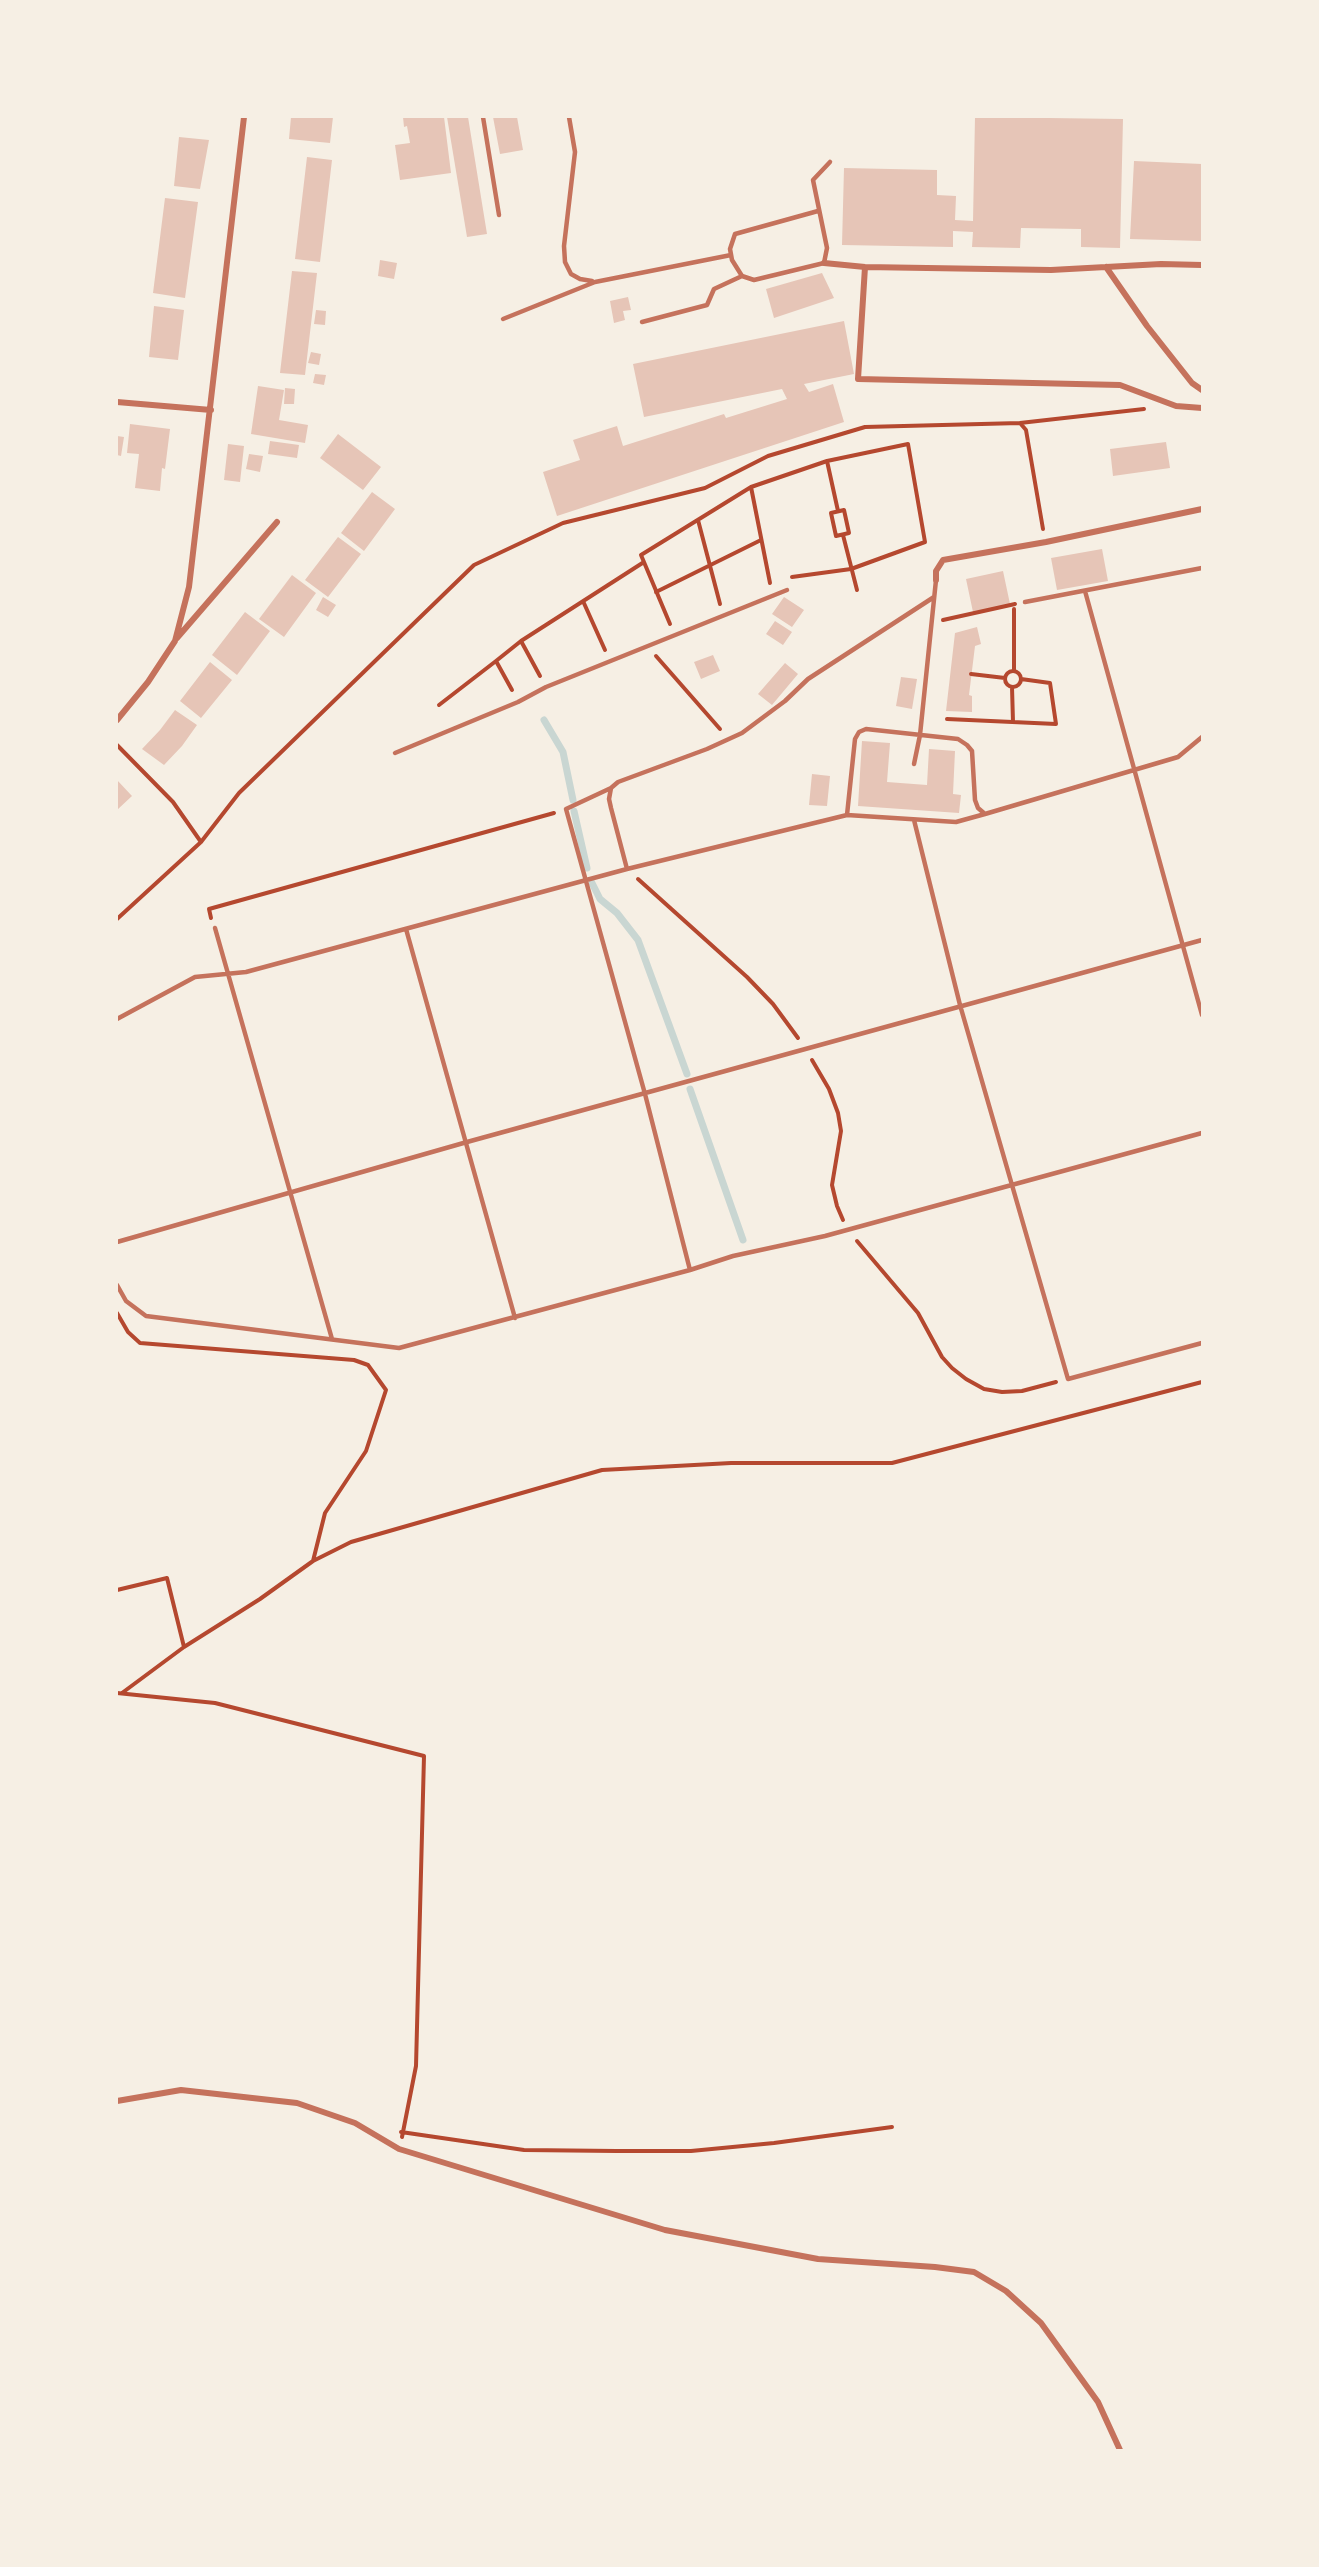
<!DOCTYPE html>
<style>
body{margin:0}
#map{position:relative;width:1319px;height:2567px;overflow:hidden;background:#f6efe4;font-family:"Nunito Sans",sans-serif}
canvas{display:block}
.frame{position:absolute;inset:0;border:118px solid #f6efe4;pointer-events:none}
</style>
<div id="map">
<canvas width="1319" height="2567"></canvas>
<div class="frame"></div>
</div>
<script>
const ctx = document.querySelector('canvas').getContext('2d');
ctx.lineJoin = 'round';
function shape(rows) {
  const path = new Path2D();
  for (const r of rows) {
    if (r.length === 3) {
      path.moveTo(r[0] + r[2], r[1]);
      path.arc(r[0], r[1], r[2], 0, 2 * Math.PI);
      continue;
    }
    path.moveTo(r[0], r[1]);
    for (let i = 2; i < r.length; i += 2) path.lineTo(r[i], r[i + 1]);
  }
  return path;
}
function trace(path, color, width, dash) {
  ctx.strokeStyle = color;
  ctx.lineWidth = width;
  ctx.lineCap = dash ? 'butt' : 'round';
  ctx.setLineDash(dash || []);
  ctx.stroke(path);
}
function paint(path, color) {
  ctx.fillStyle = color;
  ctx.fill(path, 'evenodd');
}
const stream = shape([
 [544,720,563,752,573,800],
 [574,811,587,868],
 [592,883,600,899,617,913,638,940,687,1074],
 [690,1089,743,1240]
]);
const building = shape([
 [291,117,333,117,330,143,289,139],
 [403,117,444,117,451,173,400,180,395,145,410,143,407,126,404,127],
 [447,117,468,117,487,234,467,237],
 [493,117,517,117,523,150,500,154],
 [975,117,1123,119,1120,248,1081,247,1081,229,1021,228,1020,248,972,247,973,232,953,231,953,247,842,245,844,168,937,170,937,195,956,196,955,220,973,221],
 [179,137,209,140,200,189,174,186],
 [307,157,332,160,320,262,295,259],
 [1134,161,1202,164,1202,241,1130,239],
 [165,198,198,202,185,298,153,293],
 [380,260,397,263,394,279,378,276],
 [292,271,317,273,305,375,280,373],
 [822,273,834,298,774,318,766,289],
 [628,297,631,310,623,311,625,320,614,323,610,301],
 [154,306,184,310,178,360,149,357],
 [316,310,326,311,325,325,314,324],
 [844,321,854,374,804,384,809,392,833,384,844,422,557,516,543,472,580,460,573,440,617,426,623,446,724,414,726,418,787,399,782,389,644,417,633,364],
 [311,352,321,354,319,365,308,363],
 [315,374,326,375,324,385,313,383],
 [258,386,284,390,279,420,308,425,305,443,251,434],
 [285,388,295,389,294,404,284,404],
 [130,424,170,429,165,469,162,468,160,491,135,488,139,454,127,453],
 [338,434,381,467,363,490,320,458],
 [117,436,124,437,121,456,117,455],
 [270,441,299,445,297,458,268,454],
 [1166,442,1170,468,1113,476,1110,449],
 [228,444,244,446,240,482,224,480],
 [249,454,263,456,260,472,246,469],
 [372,492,395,509,364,551,341,533],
 [338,537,361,554,328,597,305,580],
 [1102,549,1108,581,1057,590,1051,558],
 [1003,571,1010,604,973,612,966,579],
 [292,575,316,593,284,637,259,619],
 [323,597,336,605,328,617,316,610],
 [784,597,804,610,792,627,772,614],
 [245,612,270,631,237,675,212,655],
 [775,621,792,632,783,645,766,634],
 [977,627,981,644,975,646,969,695,972,696,972,712,946,711,955,633],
 [713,655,720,671,701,679,694,662],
 [210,662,232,680,201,718,180,701],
 [785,663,798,674,772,705,758,694],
 [901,677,917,679,912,709,896,706],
 [175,710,197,725,182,746,164,765,142,749,160,730],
 [862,741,890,743,887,782,927,785,929,749,955,751,953,794,961,795,959,813,858,806],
 [812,774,830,776,827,806,809,805],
 [117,780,132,796,117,810]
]);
const path = shape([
 [1020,423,1144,409],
 [827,461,838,511],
 [751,487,770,583],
 [844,510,849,533,836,536,831,513,844,510],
 [698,520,720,604],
 [843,535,857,590],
 [656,592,761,540],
 [583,601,605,650],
 [943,620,1015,604],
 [670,624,641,555,751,487,827,461,908,444,925,542,851,569,792,577],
 [656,656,720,729],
 [496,661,521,641],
 [1014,671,1014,609],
 [1013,679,8],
 [971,674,1005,678],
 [540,676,521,641,644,562],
 [1012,687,1013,722],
 [439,705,496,661,512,690],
 [947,719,1056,724,1050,683,1021,679],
 [117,745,173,802,201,842],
 [638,879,747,977,773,1004,798,1038],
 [211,918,209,909,554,813],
 [117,919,201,842,239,793,474,565,563,523,705,488,768,456,865,427,1020,423,1026,430,1043,529],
 [812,1060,829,1089,838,1113,841,1131,832,1185,837,1206,843,1220],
 [857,1241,918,1313,942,1357,952,1368,966,1379,984,1389,1002,1392,1022,1391,1056,1382],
 [117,1313,128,1332,140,1343,354,1360,368,1365,386,1390,366,1451,325,1513,313,1561,260,1599,184,1647,122,1693],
 [313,1561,351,1542,602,1470,731,1463,892,1463,1202,1382],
 [117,1590,167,1578,184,1647],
 [117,1693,215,1703,424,1756,416,2066,402,2137],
 [401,2132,524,2150,616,2151,691,2151,774,2143,892,2127]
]);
const service = shape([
 [483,117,499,215],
 [569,117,575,152,564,246,565,262,571,274,580,279,592,281],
 [818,211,735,234,730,249,732,260,742,276,754,280,824,263,827,248,813,180,830,162],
 [503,319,595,282,731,255],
 [642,322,707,305,714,289,742,276],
 [1085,591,1202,1015],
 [934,597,808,679,785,701,742,733,707,749,618,782,611,788,609,799,611,808,627,869,847,815,956,822,985,814],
 [1025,602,1202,568],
 [395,753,518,702,546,687,787,590],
 [914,764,920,735,936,580],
 [611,788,566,809,645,1094,690,1270],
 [847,815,855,739,859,732,866,729,958,739,967,745,972,751,975,800,978,808,985,814,1178,757,1202,737],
 [914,820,960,1005,1068,1379,1202,1343],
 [215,928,332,1339],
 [406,929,515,1318],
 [117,1019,195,977,246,972,627,869],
 [117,1242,467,1142,1202,940],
 [117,1285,126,1301,146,1316,399,1348,690,1270,733,1256,825,1236,1202,1133]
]);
const minor = shape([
 [824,263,865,267,1051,270,1161,264,1202,265],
 [865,267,858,379,1120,385,1176,406,1202,408],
 [1106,267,1147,326,1192,383,1202,390],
 [117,402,211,410],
 [936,580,936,571,943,560,1046,542,1202,509],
 [177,638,277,522],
 [117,720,148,682,175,641,189,587,244,117],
 [117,2101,181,2090,297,2103,355,2123,399,2149,665,2230,818,2259,935,2267,974,2272,1006,2291,1041,2323,1098,2402,1120,2450]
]);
trace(stream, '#c9d6d2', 7);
paint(building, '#e6c5b7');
trace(path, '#b5482f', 4);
trace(service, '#c5725c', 4.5);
trace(minor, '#c5725c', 6);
</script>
